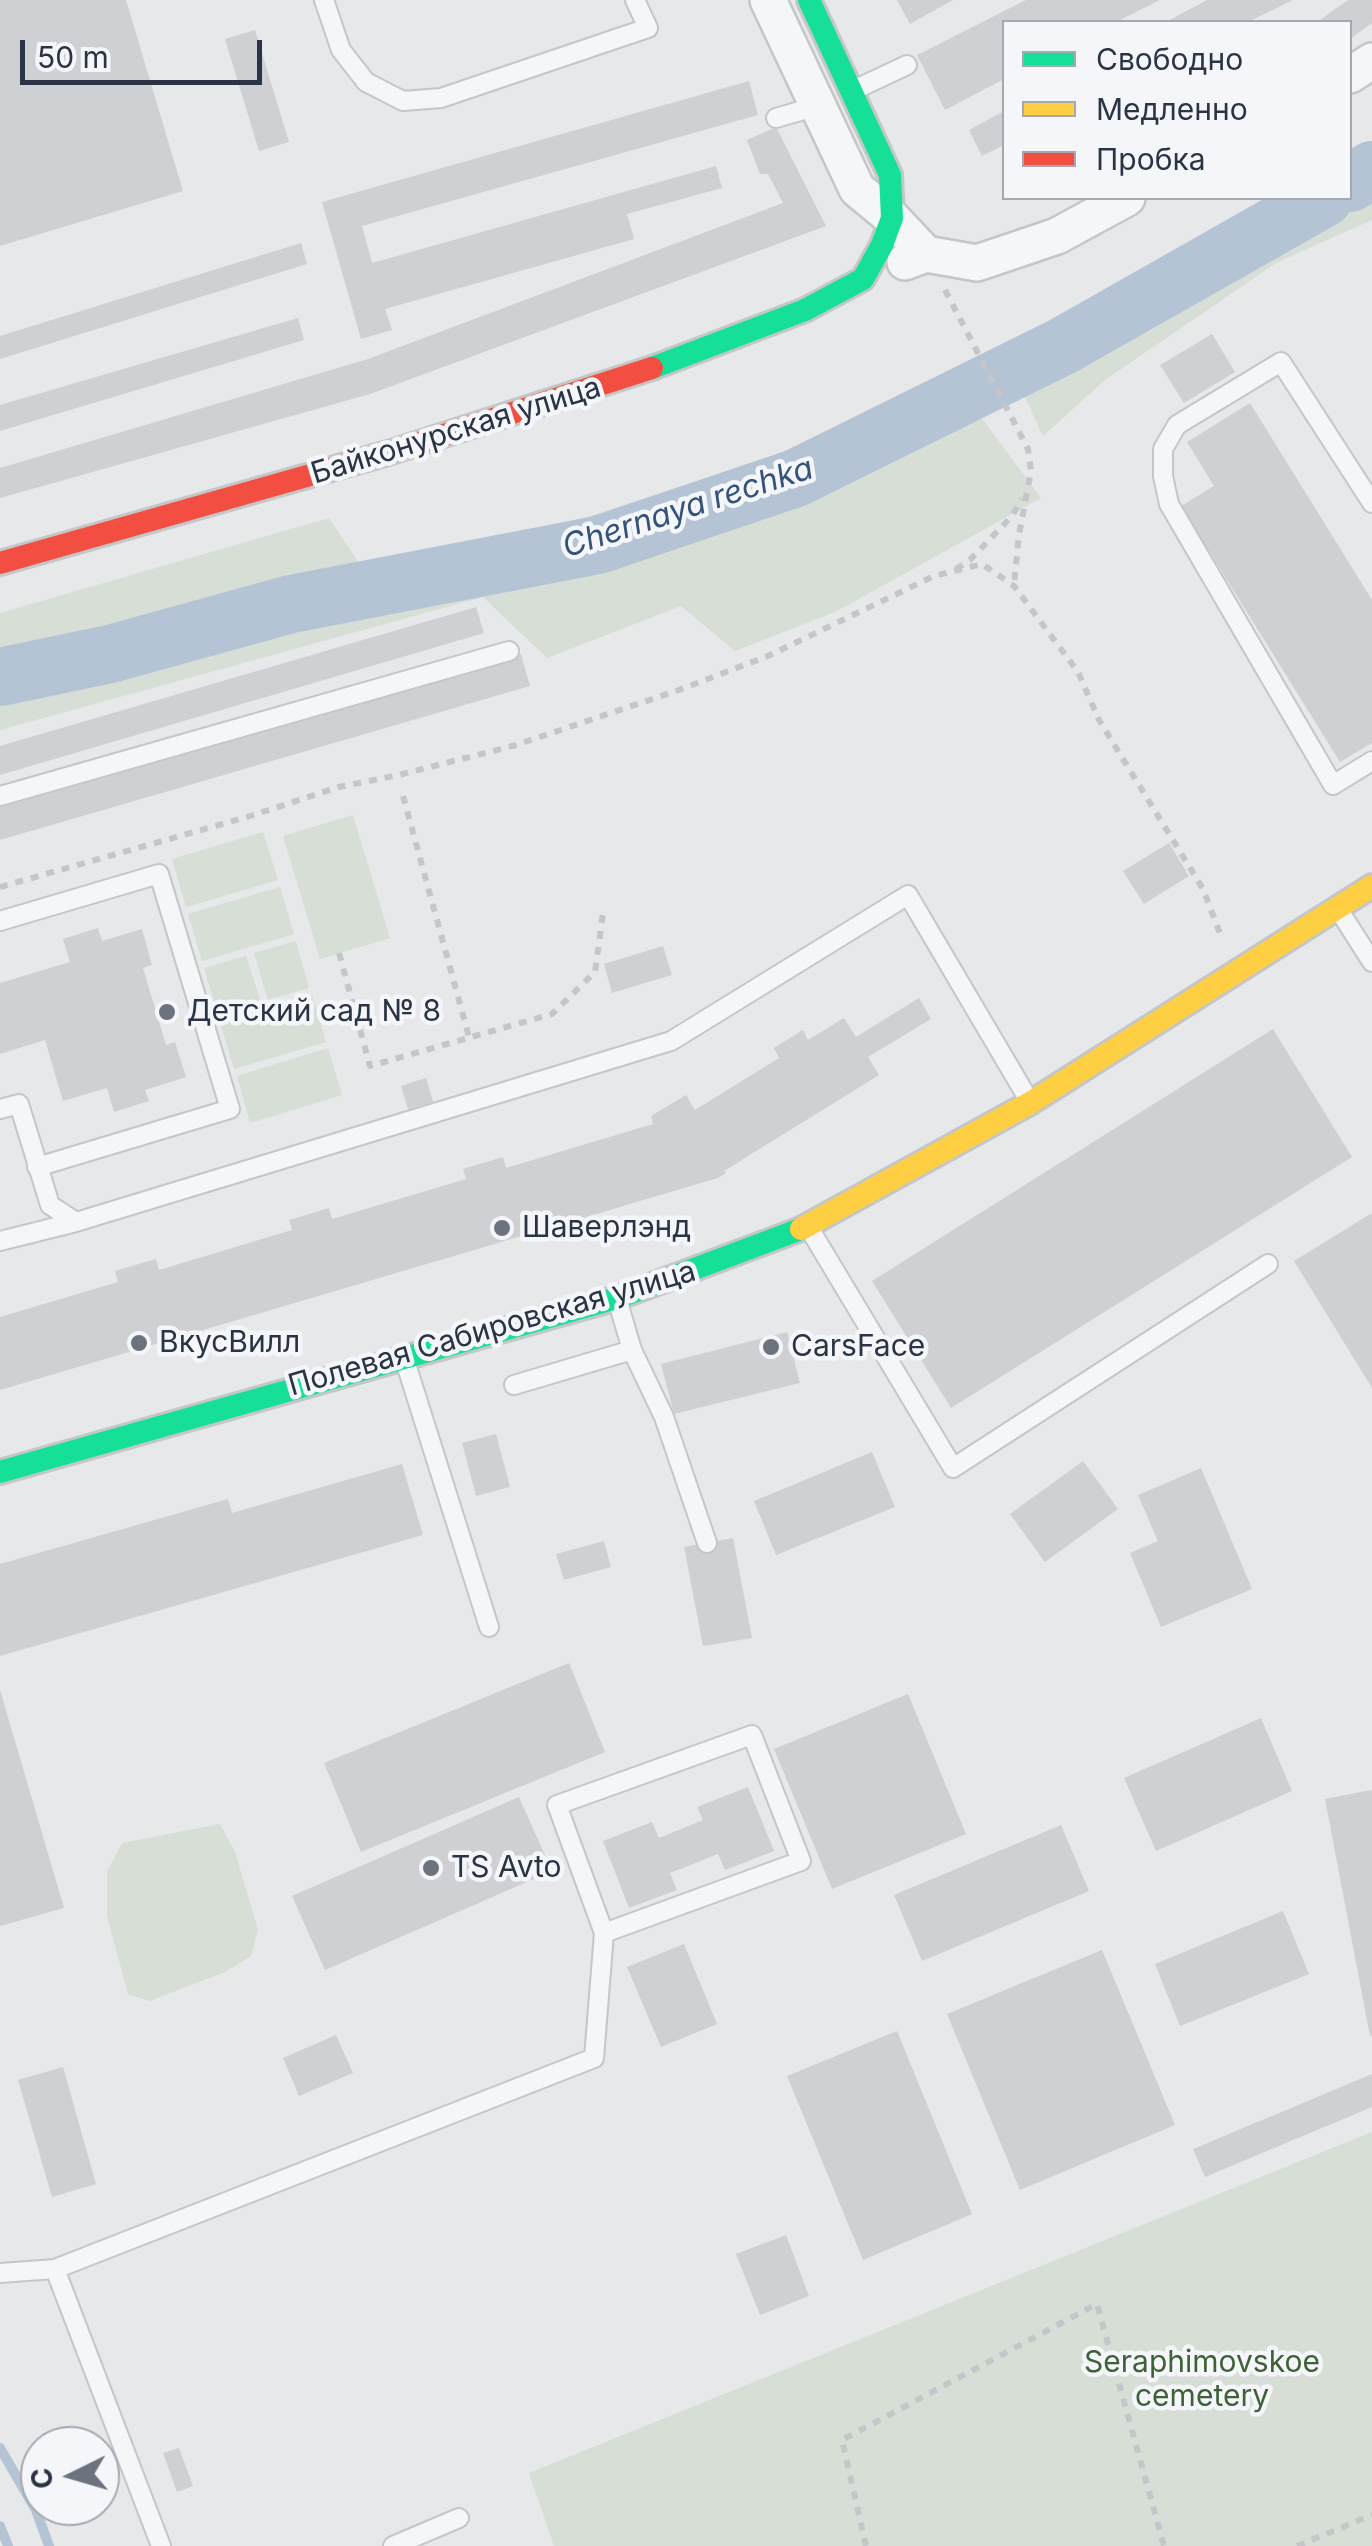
<!DOCTYPE html>
<meta charset="utf-8">
<style>
body{margin:0}
#map{position:relative;width:1372px;height:2546px;overflow:hidden;background:#e6e8ea;font-family:Inter,sans-serif}
canvas{display:block}
.legend{position:absolute;left:1002px;top:20px;width:350px;height:180px;box-sizing:border-box;background:#f4f6f9;border:2px solid #a4a8b1;margin:0;padding:12px 18px;list-style:none;font-size:30px;color:#2b3445}
.legend li{display:flex;align-items:center;gap:20px;height:50px}
.legend b{width:50px;border:2px solid #a4a8b1}
.north{position:absolute;left:20px;top:2426px;width:100px;height:100px;box-sizing:border-box;background:#f4f6f9;border:2px solid #a4a8b1;border-radius:50%;rotate:265deg;font-size:28px;font-weight:700;line-height:40px;text-align:center;color:#2b3445}
.north::after{content:'';display:block;margin:auto;width:35px;height:45px;background:#6c737f;clip-path:polygon(50% 0,100% 100%,50% 72%,0 100%)}
.scale{position:absolute;left:20px;top:40px;width:242px;height:45px;box-sizing:border-box;border:5px solid #2b3445;border-top:0;padding-left:12px;font-size:30px;line-height:35px;white-space:nowrap;color:#2b3445;-webkit-text-stroke:8px #f4f6f9;paint-order:stroke}
</style>
<div id="map">
<canvas width="1372" height="2546"></canvas>
<ul class="legend">
<li><b style="height:12px;background:#16e098"></b>Свободно</li>
<li><b style="height:12px;background:#ffcf43"></b>Медленно</li>
<li><b style="height:12px;background:#f24e42"></b>Пробка</li>
</ul>
<div class="north">С</div>
<div class="scale">50 m</div>
</div>
<script>
const ctx = document.querySelector('canvas').getContext('2d');
ctx.lineJoin = 'round';
function paint(path, color) {
  ctx.fillStyle = color;
  ctx.fill(path, 'evenodd');
}
function shape(rows) {
  const path = new Path2D();
  for (const r of rows) {
    path.moveTo(r[0], r[1]);
    for (let i = 2; i < r.length; i += 2) path.lineTo(r[i], r[i + 1]);
  }
  return path;
}
function trace(path, color, width, dash) {
  ctx.strokeStyle = color;
  ctx.lineWidth = width;
  ctx.lineCap = dash ? 'butt' : 'round';
  ctx.setLineDash(dash || []);
  ctx.stroke(path);
}
function label(font, color, halo, rows, align = 'center') {
  ctx.font = font + ' Inter,sans-serif';
  ctx.lineWidth = 9;
  ctx.setLineDash([]);
  ctx.textBaseline = 'middle';
  ctx.strokeStyle = halo;
  ctx.fillStyle = color;
  for (const [text, x, y, turn = 0] of rows) {
    ctx.save();
    ctx.translate(x, y);
    ctx.rotate((+turn || 0) * Math.PI / 180);
    ctx.textAlign = isNaN(turn) ? turn : align;
    if (halo) ctx.strokeText(text, 0, 0);
    ctx.fillText(text, 0, 0);
    ctx.restore();
  }
}
const green = shape([
 [1372,179,1372,220,1276,263,1105,380,1043,436,1017,380,1339,198,1350,198,1350,192],
 [954,381,1041,498,835,612,735,651,681,606,547,658,483,597,0,730,0,613,329,518,368,576,593,515,786,452],
 [353,815,390,938,320,959,283,836],
 [263,832,278,880,186,907,172,859],
 [280,887,294,934,202,961,188,914],
 [296,941,309,988,268,1000,254,953],
 [246,956,261,1002,218,1015,204,968],
 [312,995,326,1042,234,1069,220,1022],
 [328,1048,342,1095,250,1123,237,1076],
 [220,1824,235,1852,258,1930,251,1956,225,1972,150,2001,128,1994,107,1916,107,1872,122,1843],
 [1372,2132,1372,2546,554,2546,529,2473]
]);
const stream = shape([
 [0,2448,36,2510,49,2546],
 [0,2526,8,2546]
]);
const river = shape([
 [1350,183,1372,170],
 [0,677,110,654,291,604,598,545,796,478,1063,346,1324,198]
]);
const building = shape([
 [0,0,126,0,183,191,0,246],
 [897,0,953,0,910,24],
 [1026,0,1160,0,1116,22,1004,22,1004,79,945,110,917,55],
 [1207,0,1293,0,1248,22,1166,22],
 [1348,0,1372,0,1372,23,1350,39,1350,22,1317,22],
 [255,30,289,142,259,151,225,39],
 [749,81,758,115,362,226,372,263,716,166,722,188,627,214,634,239,385,309,392,330,361,339,322,202],
 [1004,111,1004,145,982,156,969,130],
 [776,127,826,226,370,394,0,498,0,468,368,359,783,203,768,174,760,174,747,140],
 [301,243,307,264,0,359,0,336],
 [298,318,304,340,0,431,0,405],
 [1212,334,1235,372,1184,403,1160,365],
 [1250,403,1372,600,1372,743,1340,762,1181,506,1214,486,1187,442],
 [476,607,484,633,0,775,0,746],
 [521,654,530,686,0,840,0,805],
 [1169,843,1189,876,1144,904,1123,871],
 [98,928,102,941,142,929,152,965,143,968,166,1045,175,1042,186,1077,145,1090,149,1101,114,1112,107,1088,63,1101,45,1040,0,1054,0,983,70,962,63,939],
 [663,946,672,975,612,993,604,964],
 [919,998,931,1019,868,1057,879,1075,724,1171,726,1173,718,1178,0,1390,0,1317,118,1282,115,1271,156,1259,159,1270,292,1230,289,1220,329,1208,332,1219,466,1179,463,1169,503,1157,506,1168,653,1124,651,1116,686,1095,695,1110,779,1058,774,1048,803,1030,808,1040,844,1018,856,1037],
 [1273,1029,1352,1157,951,1408,872,1281],
 [426,1078,433,1102,408,1109,401,1086],
 [1372,1213,1372,1388,1294,1261],
 [787,1332,800,1383,674,1414,661,1364],
 [496,1434,510,1487,476,1496,462,1443],
 [872,1452,895,1507,776,1555,754,1501],
 [1083,1461,1118,1509,1045,1562,1010,1514],
 [402,1464,423,1535,0,1656,0,1564,228,1499,232,1513],
 [1201,1468,1252,1589,1161,1627,1130,1553,1158,1541,1138,1495],
 [733,1538,752,1638,703,1646,684,1547],
 [604,1541,611,1567,564,1580,556,1554],
 [569,1663,605,1752,361,1852,324,1763],
 [0,1690,64,1908,0,1926],
 [908,1694,966,1834,832,1889,774,1749],
 [1261,1718,1292,1791,1156,1851,1124,1778],
 [748,1787,774,1851,725,1870,718,1854,670,1873,677,1890,629,1908,603,1841,652,1822,659,1838,703,1820,697,1807],
 [1372,1790,1372,2036,1370,2036,1325,1799],
 [519,1797,552,1871,325,1970,292,1896],
 [1061,1825,1089,1891,922,1961,894,1895],
 [1283,1911,1309,1974,1180,2026,1155,1964],
 [684,1944,717,2024,661,2047,627,1967],
 [1102,1950,1175,2125,1020,2190,947,2014],
 [897,2031,972,2214,863,2260,787,2076],
 [336,2035,353,2073,299,2096,283,2058],
 [63,2067,96,2184,52,2197,18,2080],
 [1372,2074,1372,2107,1205,2177,1193,2149],
 [786,2235,809,2296,760,2315,736,2254],
 [179,2448,193,2486,177,2492,163,2453]
]);
const path = shape([
 [945,290,1028,449,1031,471,1019,534,1014,585],
 [956,569,970,560,1012,516,1022,499],
 [403,796,469,1037],
 [0,887,247,817,339,787,399,775,516,745,679,690,768,656,934,576,982,564,1014,586,1078,672,1099,720,1203,889,1221,936],
 [339,953,370,1066,552,1014,595,972,603,913],
 [866,2546,842,2440,1097,2304,1164,2546],
 [1297,2546,1372,2515]
]);
const lane = shape([
 [324,0,341,50,366,82,403,101,441,98,648,28,635,0],
 [852,91,907,65],
 [776,118,824,104],
 [1372,503,1281,362,1177,425,1163,449,1163,476,1169,504,1333,785,1372,761],
 [0,796,509,651],
 [1340,912,1372,962],
 [0,921,159,874,230,1109,37,1167],
 [0,1109,19,1104,50,1205,76,1222],
 [809,1228,953,1468,1268,1264],
 [0,1241,76,1222,671,1041,908,895,1030,1102],
 [617,1299,632,1350,664,1417,707,1543],
 [405,1361,489,1627],
 [514,1385,632,1350],
 [55,2269,161,2546],
 [0,2273,55,2269,594,2058,604,1933,557,1805,752,1735,801,1861,604,1933],
 [393,2546,459,2518]
]);
const street = shape([
 [768,0,857,189,892,218,926,254],
 [1350,75,1372,61],
 [905,262,926,254,977,263,1057,236,1127,198]
]);
const fast = shape([
 [652,368,805,310,863,279,882,245,892,218,890,175,809,0],
 [0,1472,617,1298,801,1229]
]);
const slow = shape([
 [801,1229,1030,1103,1372,886]
]);
const jam = shape([
 [0,563,388,453,652,368]
]);
const markers = [
 [167,1012,10,"#6c737f"],
 [502,1228,10,"#6c737f"],
 [139,1343,10,"#6c737f"],
 [771,1347,10,"#6c737f"],
 [431,1868,10,"#6c737f"]
];
const streetNames = [
 ["Байконурская улица",456,431,-17],
 ["Полевая Сабировская улица",492,1329,-16]
];
const poiNames = [
 ["Детский сад № 8",187,1012],
 ["Шаверлэнд",522,1228],
 ["ВкусВилл",159,1343],
 ["CarsFace",791,1347],
 ["TS Avto",451,1868]
];
const parkNames = [
 ["Seraphimovskoe",1202,2363],
 ["cemetery",1202,2397]
];
const waterNames = [
 ["Chernaya rechka",688,508,-18]
];
paint(green, '#d6ded6');
trace(stream, '#b4c4d5', 10);
trace(river, '#b4c4d5', 58);
paint(building, '#ced0d3');
trace(lane, '#c4c6c8', 22);
trace(street, '#c4c6c8', 40);
trace(fast, '#c4c6c8', 28);
trace(slow, '#c4c6c8', 28);
trace(jam, '#c4c6c8', 28);
trace(path, '#c5c6ca', 6, [8, 8]);
trace(lane, '#f5f6f7', 18);
trace(street, '#f5f6f7', 35);
trace(fast, '#16e098', 22);
trace(slow, '#ffcf43', 22);
trace(jam, '#f24e42', 22);
for (const [x, y, r, color] of markers) {
  const dot = new Path2D();
  dot.arc(x, y, r, 0, 2 * Math.PI);
  ctx.fillStyle = color;
  ctx.fill(dot);
  trace(dot, '#f4f6f9', 4);
}
label('30px', '#2b3445', '#f4f6f9', streetNames);
label('30px', '#2b3445', '#f4f6f9', poiNames, 'left');
label('30px', '#3f6138', '#f4f6f9', parkNames);
label('italic 32px', '#34527a', '#f4f6f9', waterNames);
</script>
